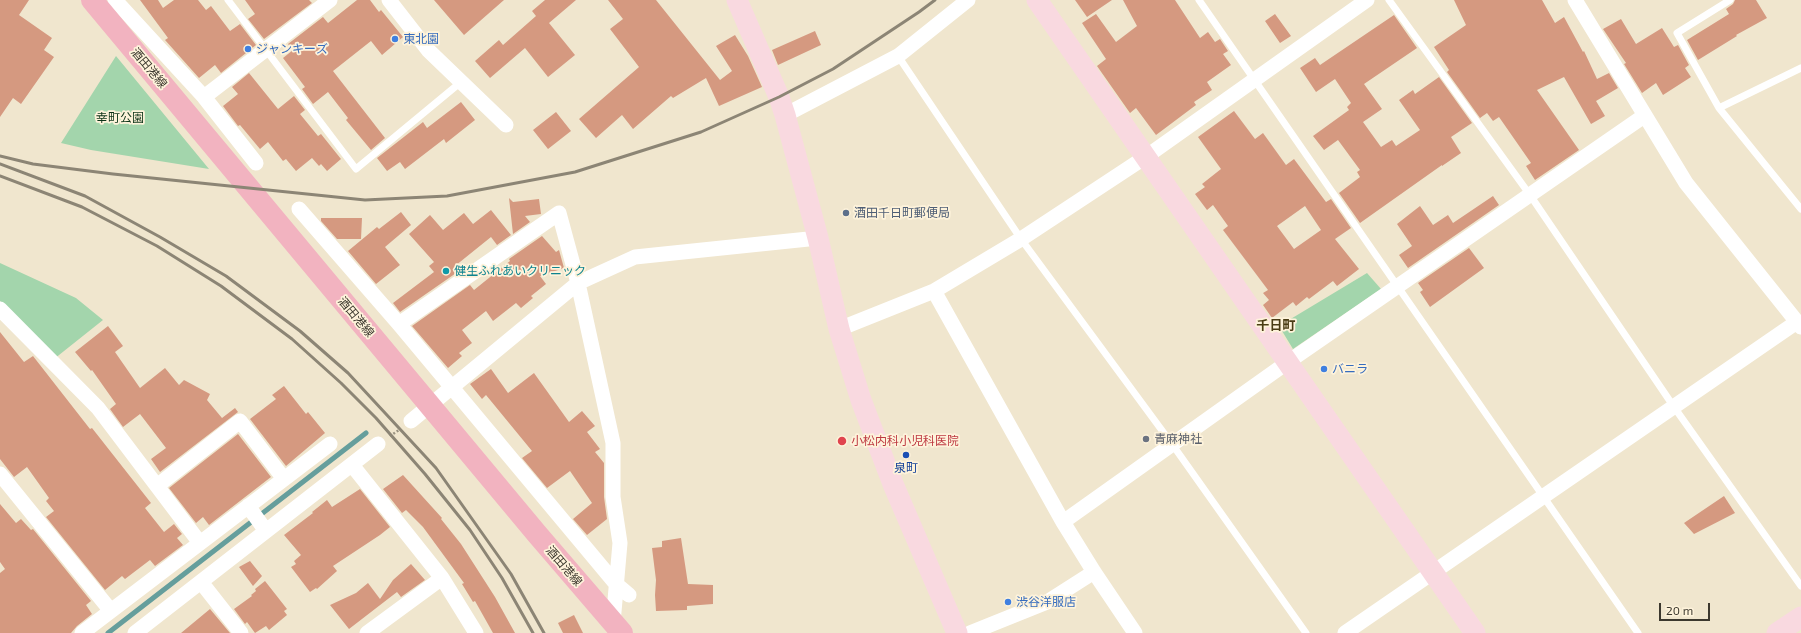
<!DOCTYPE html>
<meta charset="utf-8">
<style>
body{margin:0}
#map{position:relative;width:1801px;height:633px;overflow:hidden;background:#f0e6ce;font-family:"Exo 2",sans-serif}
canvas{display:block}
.scale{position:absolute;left:1659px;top:603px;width:51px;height:18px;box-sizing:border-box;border:2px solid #3c382e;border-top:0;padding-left:5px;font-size:12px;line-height:14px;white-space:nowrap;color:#3c382e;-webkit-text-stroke:3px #fef3db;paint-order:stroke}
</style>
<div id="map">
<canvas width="1801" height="633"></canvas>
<div class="scale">20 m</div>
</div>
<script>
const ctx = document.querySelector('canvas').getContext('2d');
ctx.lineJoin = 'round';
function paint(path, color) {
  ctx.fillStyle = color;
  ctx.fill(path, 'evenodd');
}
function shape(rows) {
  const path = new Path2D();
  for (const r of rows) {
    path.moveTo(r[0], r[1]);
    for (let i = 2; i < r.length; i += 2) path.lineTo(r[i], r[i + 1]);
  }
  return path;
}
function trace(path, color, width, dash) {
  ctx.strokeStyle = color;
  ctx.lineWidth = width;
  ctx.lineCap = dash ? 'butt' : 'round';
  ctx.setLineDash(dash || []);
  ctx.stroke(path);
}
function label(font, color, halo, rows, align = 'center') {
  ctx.font = font + ' "Exo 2","Noto Sans JP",sans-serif';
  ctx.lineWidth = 3.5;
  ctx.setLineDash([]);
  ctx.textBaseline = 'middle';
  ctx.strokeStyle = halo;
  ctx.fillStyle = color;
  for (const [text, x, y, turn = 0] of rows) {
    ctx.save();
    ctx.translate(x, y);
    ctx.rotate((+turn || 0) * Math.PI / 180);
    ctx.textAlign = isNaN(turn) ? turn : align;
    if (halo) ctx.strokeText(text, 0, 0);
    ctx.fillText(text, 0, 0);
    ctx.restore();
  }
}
const green = shape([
 [116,56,209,169,91,150,61,143],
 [0,263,76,298,103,320,54,359,0,301],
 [1367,273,1381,289,1293,349,1279,326]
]);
const stream = shape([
 [108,633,366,433]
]);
const building = shape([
 [0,0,29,0,19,15,52,38,44,50,54,57,21,104,13,98,0,117],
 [140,0,158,0,163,8,174,0,198,0,206,10,211,6,230,31,240,24,256,45,221,73,215,65,199,78,165,40,168,38],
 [245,0,309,0,312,3,264,39,248,19,255,14],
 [357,0,370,0,379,12,381,10,403,37,382,55,371,41,333,71,385,138,371,150,346,120,348,118,328,92,313,104,302,89,305,87,283,58,293,50,288,44,323,17,328,23],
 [434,0,504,0,464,35],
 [545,0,576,0,549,23,575,55,548,77,525,48,490,78,475,61,499,40,503,45,536,16,532,11],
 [608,0,656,0,720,80,732,71,716,46,735,35,748,56,762,87,719,106,706,78,673,98,671,96,633,129,622,115,596,138,579,119,639,67,610,29,623,19],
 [1075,0,1112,0,1087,17],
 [1123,0,1175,0,1200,38,1208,32,1215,42,1220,39,1228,51,1223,54,1231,65,1207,82,1212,90,1194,102,1196,105,1156,135,1136,108,1130,113,1097,66,1106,59,1082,23,1096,14,1116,42,1137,26],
 [1454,0,1542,0,1555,23,1564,17,1583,52,1584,51,1597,79,1609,73,1618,88,1596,101,1605,116,1591,124,1564,77,1537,90,1579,150,1535,180,1526,166,1531,163,1499,117,1493,121,1487,113,1480,118,1447,72,1449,70,1434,47,1466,25],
 [1735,0,1756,0,1767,18,1736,35,1737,36,1698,60,1687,40,1729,14,1726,9,1733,4],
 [1275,14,1291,36,1280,43,1265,21],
 [1394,15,1417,48,1364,84,1382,109,1363,122,1381,147,1392,140,1396,146,1420,130,1399,100,1413,90,1415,94,1439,77,1472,123,1451,137,1461,153,1442,166,1442,165,1360,223,1339,193,1360,177,1357,172,1360,170,1338,140,1324,150,1313,136,1349,110,1347,107,1351,103,1335,79,1316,92,1300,68,1315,58,1320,65],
 [1621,19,1636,44,1662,28,1674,47,1678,45,1689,65,1685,68,1691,77,1663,95,1656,83,1642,93,1624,64,1626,63,1603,29],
 [815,31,821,45,778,65,772,50],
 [249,73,278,109,294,96,305,110,300,114,318,136,321,134,341,159,327,171,321,164,319,166,312,158,296,171,286,159,283,161,268,142,260,149,240,125,238,126,223,106,238,94,232,87],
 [461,102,475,120,446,143,444,139,405,169,400,162,387,171,377,158,423,122,427,128],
 [1234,111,1255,139,1263,133,1286,165,1294,159,1326,202,1331,199,1351,228,1335,239,1359,269,1337,286,1333,281,1309,299,1307,297,1296,306,1293,302,1272,318,1263,305,1269,300,1263,293,1268,290,1223,230,1228,226,1213,205,1207,210,1195,194,1205,187,1202,184,1221,169,1198,137],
 [1305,206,1321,230,1294,249,1277,226],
 [556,112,571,131,548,149,533,130],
 [1493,196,1499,205,1408,268,1399,255,1412,246,1397,224,1420,206,1433,225,1448,215,1453,223],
 [509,198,513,202,539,199,541,214,525,216,530,222,513,234],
 [491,210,511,235,497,245,491,237,455,266,459,271,400,312,393,303,434,272,429,266,434,262,409,234,430,215,443,230,464,213,473,224],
 [401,212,411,225,385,247,400,265,376,284,348,251,377,227,379,229],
 [321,218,362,218,361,239,337,239,321,221],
 [542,236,556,252,559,250,564,268,540,276,546,284,531,296,533,298,521,308,516,303,493,321,486,311,462,330,472,343,459,353,462,356,448,368,412,326,470,285,474,290,510,261,509,259],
 [1469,248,1484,268,1430,307,1420,292,1423,290,1418,283],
 [108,326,123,346,115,352,140,388,165,368,179,385,184,380,210,394,207,400,222,418,235,408,238,412,160,472,151,459,166,448,140,414,123,427,110,409,116,404,92,370,91,371,75,352],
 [0,332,24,362,33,356,90,429,92,428,151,503,145,508,164,532,174,524,182,534,177,538,183,545,155,566,150,560,125,579,122,576,105,590,46,517,54,511,46,501,49,498,27,467,14,477,0,459],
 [491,369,508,393,534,373,569,422,582,411,595,426,587,432,600,449,595,452,604,463,604,497,607,519,587,535,573,519,592,503,570,471,547,488,522,458,532,451,486,395,482,399,470,384],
 [284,386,306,414,308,412,325,433,286,466,250,419,276,399,272,395],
 [238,434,271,477,209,525,203,517,196,523,169,488],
 [403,475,442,518,441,519,461,544,495,597,515,633,493,633,475,601,473,602,462,584,464,583,423,527,406,510,402,513,383,489],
 [360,489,390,527,380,535,333,566,337,571,317,589,316,588,310,592,291,567,296,564,294,561,301,555,284,535,313,513,312,512,327,500,332,507],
 [1724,496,1735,513,1694,534,1684,523],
 [0,504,16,523,21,519,31,530,33,529,91,601,86,605,92,614,77,626,71,633,0,633,0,573,5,569,0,562],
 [681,538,688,584,713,585,713,604,687,606,687,610,656,611,655,595,656,580,652,548,662,547,662,541],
 [250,561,262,576,253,586,239,567],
 [411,564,425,580,401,597,397,592,349,629,330,605,356,593,368,583,380,599,393,580],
 [265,581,287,609,284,611,287,615,269,630,266,626,255,633,247,622,245,624,234,609,252,596,251,595,256,591,255,589],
 [210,609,230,633,181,633],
 [574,615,583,633,563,633,558,623]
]);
const path = shape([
 [390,436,399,430]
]);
const lane = shape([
 [228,0,356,169,461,82],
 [1199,0,1638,633],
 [1389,0,1530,195,1674,407,1801,586],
 [898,56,1021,239,1172,444,1306,633],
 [1801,68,1719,108,1801,209],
 [1719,108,1677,33,1730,0]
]);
const street = shape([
 [115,0,204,97,256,163],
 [389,0,428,50,506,125],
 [1575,0,1686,183,1801,327],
 [204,97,330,0],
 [785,115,898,56,968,0],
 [299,209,399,324,616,584,629,595],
 [934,291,1063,522,1094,572,1135,633],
 [0,309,98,408,200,543],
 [399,324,559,213,578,283,613,443,613,497,620,543,613,623],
 [839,329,934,291,1021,239,1147,156,1367,0],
 [411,421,578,283,635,257,818,238],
 [352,465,442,578,367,633],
 [0,474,111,611],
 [157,486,240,421,284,479],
 [248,506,266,531],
 [1063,522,1288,362,1644,116],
 [442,578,476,633],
 [201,582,241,633],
 [82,633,330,444],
 [135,633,378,444],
 [970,633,1047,602,1094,572],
 [1345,633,1797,322]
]);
const secondary = shape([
 [737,0,779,97,785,115,818,238,839,329,861,400,893,484,957,633],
 [1037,0,1475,633],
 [1777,633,1801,617]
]);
const primary = shape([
 [92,0,537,534,622,633]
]);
const rail = shape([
 [0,156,33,164,113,174,365,200,447,196,575,172,701,132,779,97,833,69,919,12,935,0],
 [0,164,85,196,160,237,226,276,300,331,348,373,436,468,511,574,544,633],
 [0,176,82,207,157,246,221,286,292,339,341,383,376,418,425,474,470,530,502,578,533,633]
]);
const markers = [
 [395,39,4,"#3f7fe0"],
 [248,49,4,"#3f7fe0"],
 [846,213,4,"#5c6f8a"],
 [446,271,4,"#0f9aa8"],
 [1324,369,4,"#3f7fe0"],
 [1146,439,4,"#6b7280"],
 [842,441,5,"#e0444e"],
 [906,455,4,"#1a4fb4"],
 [1008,602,4,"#3f7fe0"]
];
const shopNames = [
 ["東北園",403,39],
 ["ジャンキーズ",256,49],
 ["バニラ",1332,369],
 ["渋谷洋服店",1016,602]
];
const streetNames = [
 ["酒田港線",149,68,50],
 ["酒田港線",356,317,50],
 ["酒田港線",564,566,49]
];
const parkNames = [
 ["幸町公園",120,118]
];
const serviceNames = [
 ["酒田千日町郵便局",854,213]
];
const cultureNames = [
 ["健生ふれあいクリニック",454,271]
];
const worshipNames = [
 ["青麻神社",1154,439]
];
const healthNames = [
 ["小松内科小児科医院",851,441]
];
const transitNames = [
 ["泉町",906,468]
];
const neighbourhoodNames = [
 ["千日町",1276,326]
];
paint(green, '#a3d5ac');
trace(stream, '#659e9c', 5);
paint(building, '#d59980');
trace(path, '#999281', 2.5, [2, 2]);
trace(lane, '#fff', 7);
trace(street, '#fff', 15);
trace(secondary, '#f9d9e0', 21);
trace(primary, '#f2b3c0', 22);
trace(rail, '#8c8575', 3);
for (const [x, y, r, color] of markers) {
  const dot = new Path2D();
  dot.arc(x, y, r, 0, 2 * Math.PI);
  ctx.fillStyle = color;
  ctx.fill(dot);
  trace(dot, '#fef3db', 1.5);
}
label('12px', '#366cbe', '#fef3db', shopNames, 'left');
label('12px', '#3c382e', '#fef3db', streetNames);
label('12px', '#0b3317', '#fef3db', parkNames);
label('12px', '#4e5e75', '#fef3db', serviceNames, 'left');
label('12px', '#0d838f', '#fef3db', cultureNames, 'left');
label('12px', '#5b616d', '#fef3db', worshipNames, 'left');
label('12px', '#be3a42', '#fef3db', healthNames, 'left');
label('12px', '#164399', '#fef3db', transitNames);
label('bold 13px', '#4a3c14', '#fef3db', neighbourhoodNames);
</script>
